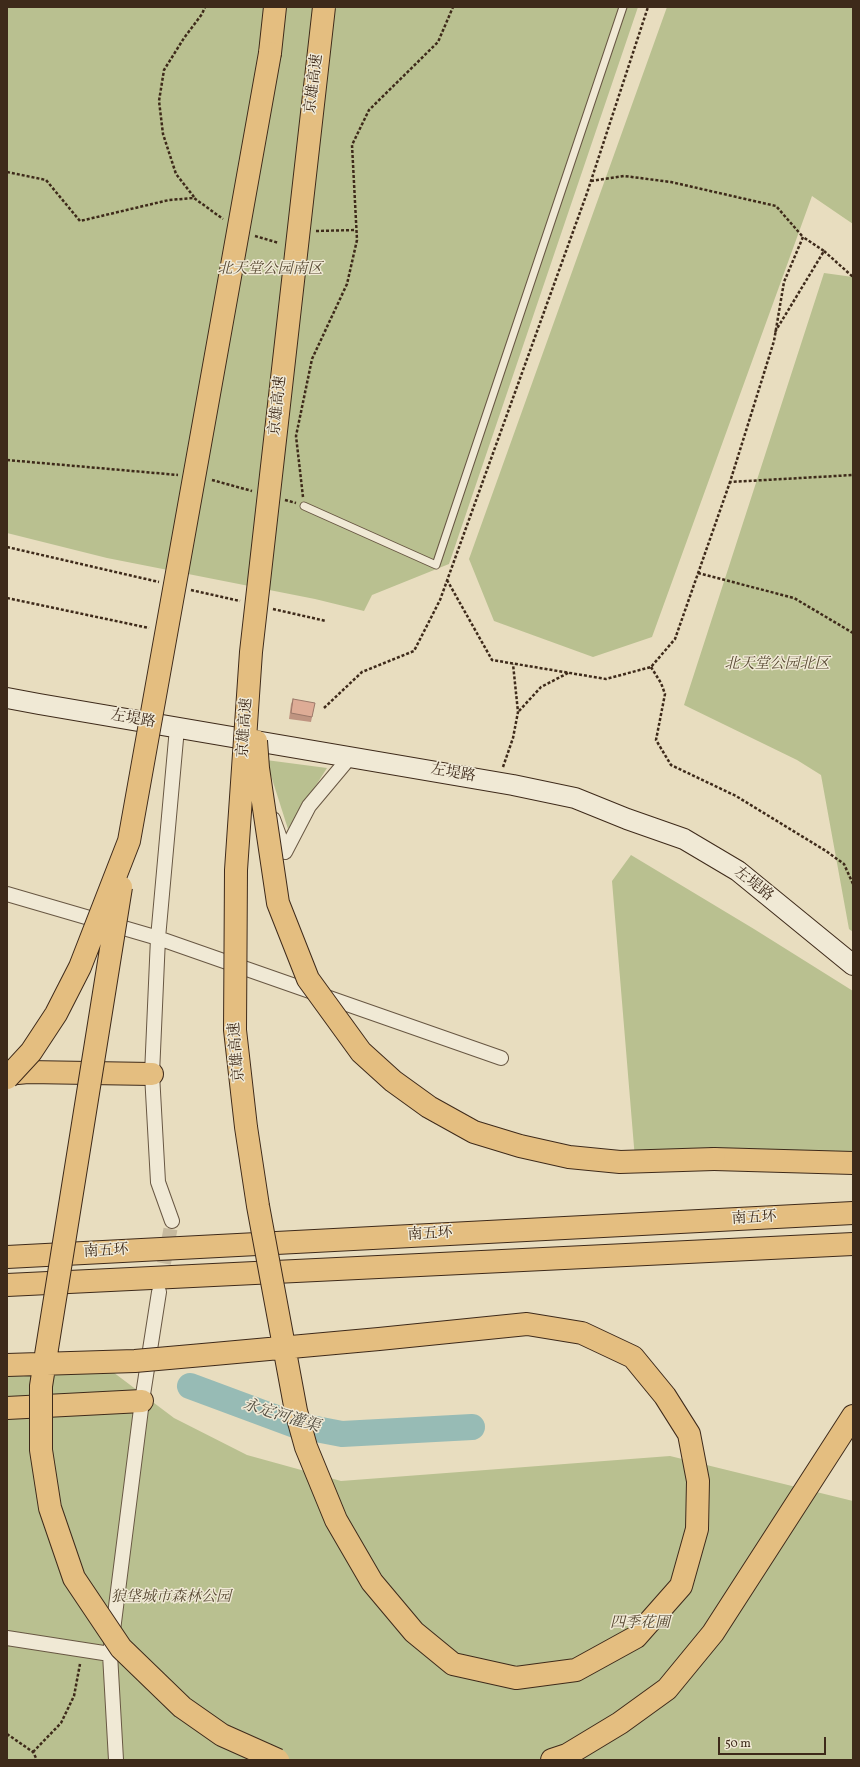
<!DOCTYPE html>
<meta charset="utf-8">
<style>
body{margin:0}
#map{position:relative;width:860px;height:1767px;overflow:hidden;background:#e8ddbf;font-family:Vollkorn,serif}
canvas{display:block}
.frame{position:absolute;inset:0;border:8px solid #3e2a1a;pointer-events:none}
.scale{position:absolute;left:718px;top:1737px;width:108px;height:18px;box-sizing:border-box;border:2px solid #3e2a1a;border-top:0;padding-left:5px;font-size:12px;line-height:14px;white-space:nowrap;color:#3e2a1a;-webkit-text-stroke:3px #f0e9d5;paint-order:stroke}
</style>
<div id="map">
<canvas width="860" height="1767"></canvas>
<div class="frame"></div>
<div class="scale">50 m</div>
</div>
<script>
const ctx = document.querySelector('canvas').getContext('2d');
ctx.lineJoin = 'round';
function paint(path, color) {
  ctx.fillStyle = color;
  ctx.fill(path, 'evenodd');
}
function shape(rows) {
  const path = new Path2D();
  for (const r of rows) {
    path.moveTo(r[0], r[1]);
    for (let i = 2; i < r.length; i += 2) path.lineTo(r[i], r[i + 1]);
  }
  return path;
}
function trace(path, color, width, dash) {
  ctx.strokeStyle = color;
  ctx.lineWidth = width;
  ctx.lineCap = dash ? 'butt' : 'round';
  ctx.setLineDash(dash || []);
  ctx.stroke(path);
}
function label(font, color, halo, rows, align = 'center') {
  ctx.font = font + ' Vollkorn,"Noto Serif SC",serif';
  ctx.lineWidth = 3;
  ctx.setLineDash([]);
  ctx.textBaseline = 'middle';
  ctx.strokeStyle = halo;
  ctx.fillStyle = color;
  for (const [text, x, y, turn = 0] of rows) {
    ctx.save();
    ctx.translate(x, y);
    ctx.rotate((+turn || 0) * Math.PI / 180);
    ctx.textAlign = isNaN(turn) ? turn : align;
    if (halo) ctx.strokeText(text, 0, 0);
    ctx.fillText(text, 0, 0);
    ctx.restore();
  }
}
const green = shape([
 [7,7,638,7,449,564,372,595,364,611,315,599,107,558,7,533],
 [667,7,853,7,853,224,812,196,652,637,593,657,494,621,469,559],
 [824,273,853,277,853,932,849,929,821,775,797,760,684,705],
 [266,760,327,768,288,829],
 [631,855,754,929,853,991,853,1166,636,1171,612,881],
 [105,1366,174,1418,247,1455,341,1481,670,1456,853,1501,853,1760,7,1760,7,1371]
]);
const river = shape([
 [190,1386,295,1425,342,1434,472,1427]
]);
const minorTunnel = shape([
 [160,1284,172,1221]
]);
const path = shape([
 [7,172,46,180,80,221,169,200,194,198,223,219],
 [591,181,624,176,671,182,776,206,803,237],
 [194,197,176,174,163,134,159,101,164,70,184,38,202,14,205,7],
 [316,231,356,230],
 [255,236,279,243],
 [824,251,853,277],
 [775,332,824,251,803,237,784,282,774,341,730,482,853,475],
 [7,460,178,475],
 [212,480,252,491],
 [303,497,296,436,312,359,347,284,357,240,352,145,369,110,438,42,453,7],
 [285,500,296,503],
 [7,547,159,582],
 [698,573,794,598,853,633],
 [447,580,492,660,606,679,651,667,675,639,730,482],
 [191,590,240,601],
 [7,598,149,628],
 [273,609,326,621],
 [651,667,661,683,665,694,656,740,671,765,736,796,826,851,844,864,853,884],
 [324,708,362,672,414,651,440,600,587,193,648,7],
 [519,711,541,687,568,673],
 [503,767,513,738,518,712,513,664],
 [7,1734,33,1752,37,1760],
 [33,1752,61,1723,74,1696,80,1664]
]);
const service = shape([
 [304,506,436,565,623,7]
]);
const minor = shape([
 [273,819,285,852],
 [285,852,309,806,350,757],
 [7,894,158,938,501,1058],
 [172,1221,158,1182,152,1074,158,938,177,728],
 [7,1638,110,1654],
 [116,1760,110,1654,142,1401,159,1292]
]);
const secondary = shape([
 [7,698,39,704,513,785,575,798,627,819,684,839,738,871,853,965]
]);
const motorway = shape([
 [270,53,275,7],
 [7,1074,28,1072,152,1074],
 [714,1159,853,1163],
 [7,1257,853,1213],
 [7,1285,853,1244],
 [7,1408,142,1401],
 [552,1760,567,1755,620,1723,667,1689,713,1633,853,1416]
]);
const motorwayBridge = shape([
 [256,741,258,768,278,903,308,979,361,1052,393,1081,429,1107,474,1132,520,1146,569,1157,620,1162,714,1159],
 [121,887,41,1386,41,1450,50,1508,74,1578,121,1648,182,1707,222,1735,278,1760],
 [7,1078,31,1052,56,1014,80,967,129,841,270,53],
 [7,1365,135,1361,214,1354,379,1339,527,1324,582,1333,633,1357,665,1396,689,1434,698,1481,697,1529,681,1586,636,1637,576,1670,516,1678,453,1664,414,1632,372,1582,336,1520,306,1447,296,1411,258,1206,246,1127,235,1030,236,870,251,652,324,7]
]);
const wall = shape([
 [293,699,312,717,311,722,289,719,291,704]
]);
const building = shape([
 [293,699,315,703,312,717,291,713,293,699]
]);
const streetNames = [
 ["京雄高速",315,84,-83],
 ["京雄高速",279,406,-84],
 ["左堤路",133,720,10],
 ["京雄高速",246,728,-86],
 ["左堤路",453,774,10],
 ["左堤路",753,885,38],
 ["京雄高速",238,1052,-95],
 ["南五环",754,1219,-3],
 ["南五环",430,1235,-3],
 ["南五环",106,1252,-3]
];
const parkNames = [
 ["北天堂公园南区",270,270],
 ["北天堂公园北区",777,665],
 ["狼垡城市森林公园",171,1598],
 ["四季花圃",640,1624]
];
const waterNames = [
 ["永定河灌渠",281,1417,17]
];
paint(green, '#b9c090');
trace(river, '#97bbb5', 26);
trace(minorTunnel, '#c6b99e', 14, [14, 7]);
trace(service, '#685743', 9);
trace(minor, '#685743', 16);
trace(secondary, '#3e2a1a', 22);
trace(motorway, '#3e2a1a', 24);
trace(path, '#3e2a1a', 2.5, [3, 2]);
trace(service, '#f0e9d5', 7);
trace(minor, '#f0e9d5', 14);
trace(secondary, '#f0e9d5', 20);
trace(motorway, '#e4be80', 22);
trace(motorwayBridge, '#3e2a1a', 24, []);
trace(motorwayBridge, '#e4be80', 22);
paint(wall, '#bf9481');
paint(building, '#deac96');
trace(building, '#9b7869', 1);
label('15px', '#3e2a1a', '#f0e9d5', streetNames);
label('italic 15px', '#574832', '#f0e9d5', parkNames);
label('italic 16px', '#544e41', '#f0e9d5', waterNames);
</script>
